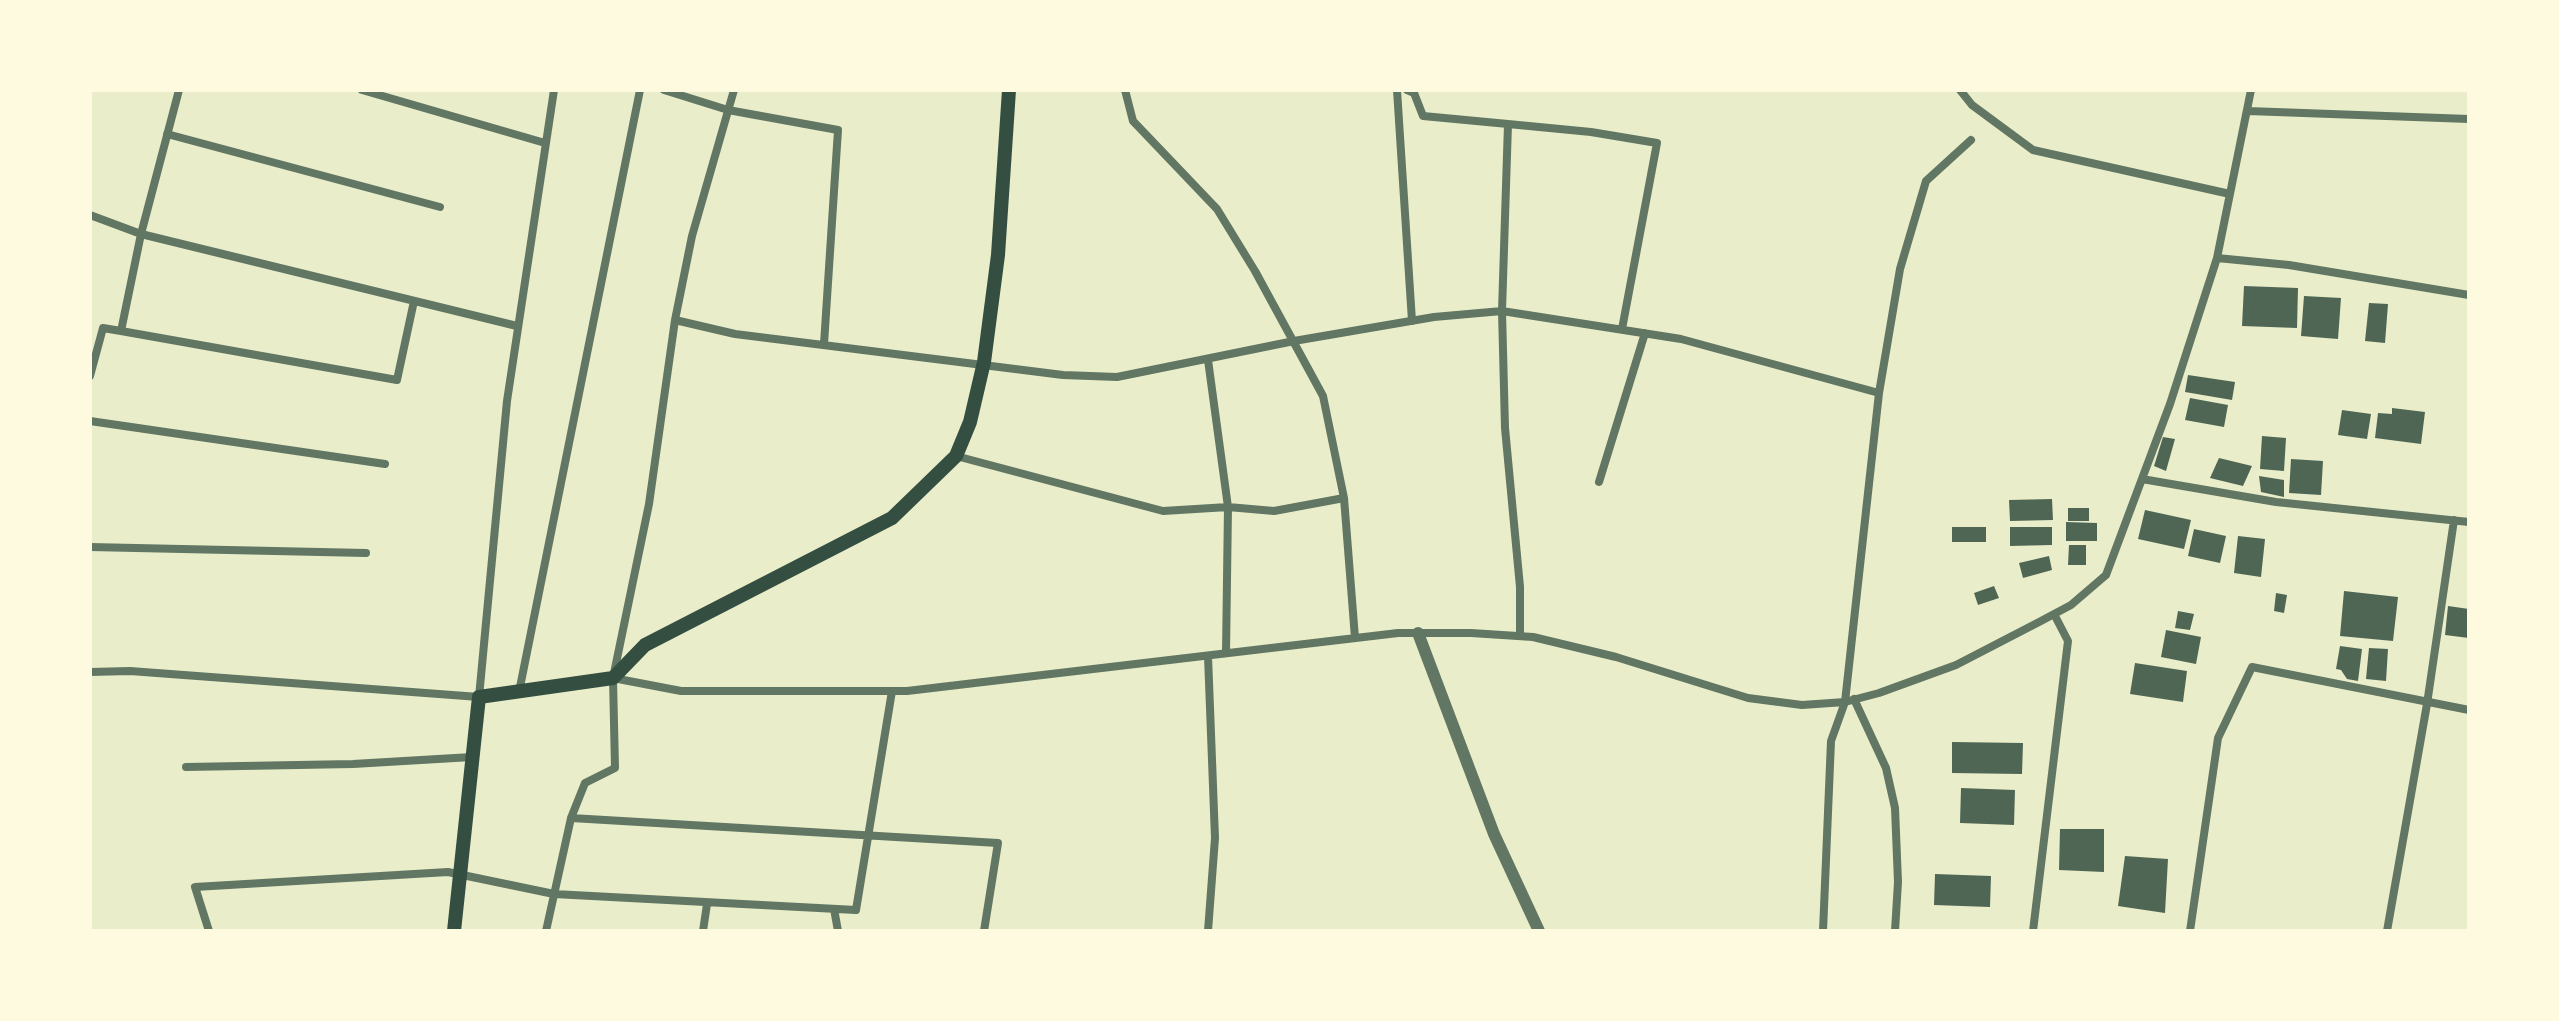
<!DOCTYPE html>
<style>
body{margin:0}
#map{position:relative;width:2559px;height:1021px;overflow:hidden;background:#e9edc9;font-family:Georgia,serif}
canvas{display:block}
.frame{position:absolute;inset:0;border:92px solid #fefae0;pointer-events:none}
</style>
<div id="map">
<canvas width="2559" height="1021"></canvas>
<div class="frame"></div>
</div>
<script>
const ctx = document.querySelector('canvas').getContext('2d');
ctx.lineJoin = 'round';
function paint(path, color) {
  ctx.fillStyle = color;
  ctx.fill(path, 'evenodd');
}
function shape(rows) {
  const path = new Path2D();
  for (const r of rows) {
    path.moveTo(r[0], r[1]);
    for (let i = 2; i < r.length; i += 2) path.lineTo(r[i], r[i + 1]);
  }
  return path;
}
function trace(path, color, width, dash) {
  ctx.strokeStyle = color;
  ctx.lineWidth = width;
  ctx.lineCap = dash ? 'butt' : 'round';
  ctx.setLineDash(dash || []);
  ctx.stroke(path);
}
const building = shape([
 [2244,286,2298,288,2297,328,2242,326],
 [2304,296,2341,298,2338,339,2301,336],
 [2369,303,2388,304,2385,343,2365,341],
 [2188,375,2235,382,2232,400,2185,392],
 [2190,398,2228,405,2224,427,2185,420],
 [2392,408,2425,412,2421,444,2375,438,2378,413,2392,414],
 [2342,410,2371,414,2367,439,2338,435],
 [2262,436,2286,438,2284,471,2260,469],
 [2163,437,2175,439,2166,471,2154,466],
 [2219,458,2252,466,2243,486,2210,478],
 [2291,459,2323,461,2321,495,2289,493],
 [2259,476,2284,480,2284,497,2261,492],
 [2052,499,2053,520,2010,521,2009,500],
 [2068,508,2089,508,2089,521,2068,521],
 [2145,510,2191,520,2184,549,2138,539],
 [2066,522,2097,523,2097,541,2066,541],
 [1952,527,1986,527,1986,542,1952,542],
 [2010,527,2052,527,2052,545,2010,546],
 [2194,529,2226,536,2220,563,2188,556],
 [2238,536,2265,539,2261,577,2234,573],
 [2069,545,2086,545,2086,565,2068,565],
 [2049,556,2052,570,2023,578,2019,563],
 [1994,586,1999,598,1978,605,1974,593],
 [2344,591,2398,597,2393,641,2340,636],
 [2276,593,2287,595,2284,613,2274,611],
 [2448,606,2469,609,2469,638,2445,635],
 [2178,611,2194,614,2190,630,2175,628],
 [2166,630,2201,637,2196,664,2161,657],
 [2340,646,2362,649,2358,681,2347,679,2341,670,2336,669],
 [2369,648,2388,649,2386,681,2366,679],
 [2135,663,2187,671,2183,702,2130,694],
 [1952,742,2023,743,2022,774,1952,773],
 [1961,788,2015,790,2014,825,1960,823],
 [2060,829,2104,829,2104,872,2059,870],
 [2125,856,2168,859,2165,913,2118,906],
 [1935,874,1991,876,1990,907,1934,905]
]);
const minor = shape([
 [179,90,141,234,121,331,397,380,414,301],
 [362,90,545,143],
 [664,90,728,110,838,130,824,344],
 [1125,90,1133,121,1217,209,1255,271,1323,396,1344,498,1355,638],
 [1397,90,1412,321],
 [1407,90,1414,93,1423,116,1508,124,1502,311,1505,428,1520,587,1520,636],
 [1960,90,1972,105,2033,150,2230,194],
 [2248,111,2469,119],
 [1508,124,1591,132,1657,143,1622,329],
 [167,134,440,207],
 [90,215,141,234,517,326],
 [2217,258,2289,265,2469,295],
 [675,320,735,334,1063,375,1117,377,1294,341,1434,317,1502,311,1681,339,1879,393],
 [1208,360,1228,507,1226,653],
 [90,376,103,328,121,331],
 [90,421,385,464],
 [956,456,1163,511,1228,507,1274,511,1344,498],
 [2142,479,2276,502,2469,522],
 [1599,482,1645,333],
 [90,547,366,553],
 [90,672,130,671,479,697,507,401,554,90],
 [613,678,681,691,907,691,1398,633,1471,633,1533,637,1616,657,1748,698,1802,705,1845,702,1879,693,1956,665,2041,621,2071,605,2106,575,2170,404,2217,258,2251,90],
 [519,692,640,90],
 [1854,699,1886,768,1895,808,1898,882,1895,931],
 [186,767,353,764,472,757],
 [571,818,998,843,984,931],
 [834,909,838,931],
 [209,931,195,887,448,872,554,894,856,910,892,691],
 [546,931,571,818,585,783,615,768,613,678,649,504,675,320,692,236,734,90],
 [703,931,707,904],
 [1208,931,1215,838,1208,656],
 [1823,931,1831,741,1845,702,1879,393,1900,269,1926,181,1971,140],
 [2033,931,2068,641,2054,614],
 [2190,931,2218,738,2252,667,2469,710],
 [2387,931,2427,704,2454,520]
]);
const tertiary = shape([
 [1418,633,1494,834,1539,931]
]);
const secondary = shape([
 [454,931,479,697,613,678,645,645,892,518,956,456,970,422,984,362,998,255,1009,90]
]);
paint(building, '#4f6655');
trace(minor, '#617663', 8);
trace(tertiary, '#617663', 12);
trace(secondary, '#344e41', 14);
</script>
